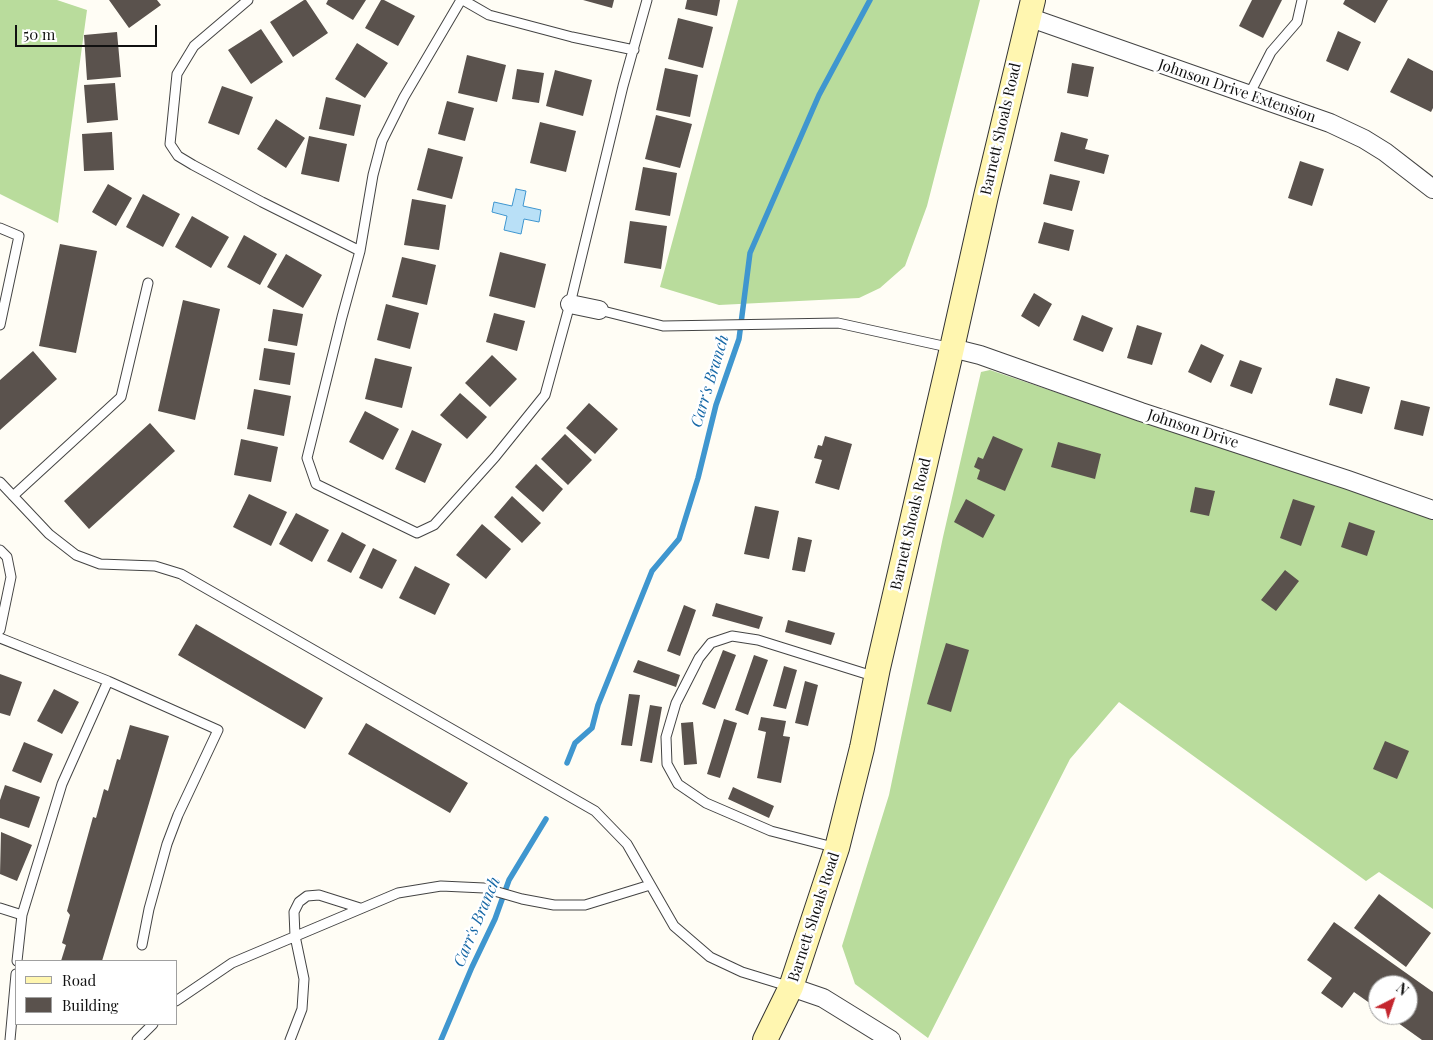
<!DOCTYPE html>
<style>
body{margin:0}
#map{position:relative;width:1433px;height:1040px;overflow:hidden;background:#fffdf5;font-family:"Playfair Display",serif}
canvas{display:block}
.legend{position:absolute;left:15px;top:960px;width:162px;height:65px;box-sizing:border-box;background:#fff;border:1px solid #a0a0a0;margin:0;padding:6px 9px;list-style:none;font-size:15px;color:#111}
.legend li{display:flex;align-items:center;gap:10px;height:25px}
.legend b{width:25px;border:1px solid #a0a0a0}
.north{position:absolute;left:1368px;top:975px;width:50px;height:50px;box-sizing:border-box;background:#fff;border:1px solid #a0a0a0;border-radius:50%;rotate:41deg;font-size:14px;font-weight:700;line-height:20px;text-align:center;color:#111}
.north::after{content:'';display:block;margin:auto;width:18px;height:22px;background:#c4262e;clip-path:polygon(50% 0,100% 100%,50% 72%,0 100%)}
.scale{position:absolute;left:15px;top:25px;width:142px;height:22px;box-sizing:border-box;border:2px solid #111;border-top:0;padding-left:6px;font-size:15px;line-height:18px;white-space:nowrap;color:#111;-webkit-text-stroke:4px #fff;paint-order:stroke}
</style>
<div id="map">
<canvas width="1433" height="1040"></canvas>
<ul class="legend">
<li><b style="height:6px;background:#fff6b0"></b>Road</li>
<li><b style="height:14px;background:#5a524d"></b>Building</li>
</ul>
<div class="north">N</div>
<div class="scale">50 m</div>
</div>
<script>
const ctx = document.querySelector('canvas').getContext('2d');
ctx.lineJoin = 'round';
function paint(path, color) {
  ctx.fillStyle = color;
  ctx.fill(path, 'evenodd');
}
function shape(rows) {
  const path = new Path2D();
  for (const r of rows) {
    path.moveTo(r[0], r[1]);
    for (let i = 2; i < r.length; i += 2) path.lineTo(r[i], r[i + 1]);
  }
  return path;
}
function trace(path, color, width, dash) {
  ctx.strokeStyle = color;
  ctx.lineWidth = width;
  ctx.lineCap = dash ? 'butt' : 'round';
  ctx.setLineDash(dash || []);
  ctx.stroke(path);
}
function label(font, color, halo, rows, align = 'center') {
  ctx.font = font + ' "Playfair Display",serif';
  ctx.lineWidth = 5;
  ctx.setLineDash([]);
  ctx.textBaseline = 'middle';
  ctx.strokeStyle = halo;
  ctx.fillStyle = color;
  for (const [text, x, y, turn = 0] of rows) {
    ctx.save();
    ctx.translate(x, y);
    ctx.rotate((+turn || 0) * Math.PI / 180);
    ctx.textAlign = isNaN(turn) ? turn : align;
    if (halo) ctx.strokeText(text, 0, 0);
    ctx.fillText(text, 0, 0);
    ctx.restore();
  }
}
const forest = shape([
 [0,0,57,0,87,10,58,223,0,194],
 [738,0,980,0,927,206,905,266,880,288,859,298,719,305,660,287],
 [990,370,1197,440,1359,492,1433,518,1433,909,1379,872,1366,881,1119,702,1070,759,928,1038,855,984,842,946,889,795,943,537,981,372]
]);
const water = shape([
 [516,189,526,191,523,206,541,210,539,222,524,219,521,234,504,230,507,216,492,212,494,202,512,206,516,189]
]);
const stream = shape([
 [567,763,575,743,592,728,598,705,652,571,679,539,698,478,716,405,739,339,750,253,819,95,870,0],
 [441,1040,472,967,495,919,509,880,546,819]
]);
const building = shape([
 [109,0,157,0,161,5,129,28],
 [304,0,306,0,328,33,293,57,270,22],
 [328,0,366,0,353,20,326,4],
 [381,0,384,0,415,16,398,46,365,28],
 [583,0,614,0,612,8],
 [687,0,720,0,717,16,685,9],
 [1252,0,1282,0,1263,38,1239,26],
 [1345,0,1388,0,1375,23,1343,4],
 [678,18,713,27,703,68,668,59],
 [261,29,283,62,251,84,228,50],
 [1338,31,1361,42,1348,71,1326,61],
 [117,32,121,77,87,80,84,35],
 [357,43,388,63,365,98,335,79],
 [467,55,506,65,497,102,458,93],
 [1408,58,1433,71,1433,108,1431,112,1390,92],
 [1072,63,1094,67,1088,97,1067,93],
 [665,68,698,75,690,117,656,110],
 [517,69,544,73,539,103,512,99],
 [555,70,592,80,583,116,546,106],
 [115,83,118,120,87,123,84,85],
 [222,86,253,97,239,135,208,123],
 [326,97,361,105,354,136,319,129],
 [447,101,474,108,465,141,438,134],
 [656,115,692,124,680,168,645,159],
 [276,119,305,138,286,168,257,149],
 [540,122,576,131,566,172,530,163],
 [112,132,114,170,84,171,82,134],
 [1061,132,1088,139,1085,149,1109,155,1104,174,1054,161],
 [309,136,347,144,339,182,301,174],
 [428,148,463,157,452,199,417,190],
 [1300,161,1324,169,1312,206,1288,198],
 [643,167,677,173,670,216,635,210],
 [1050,174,1080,181,1072,211,1043,204],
 [108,184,132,198,116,226,92,212],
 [143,194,180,214,163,247,126,227],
 [412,199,446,205,439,250,404,245],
 [192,216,229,237,211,268,175,247],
 [630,221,667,226,661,269,624,263],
 [1044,222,1074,230,1069,251,1038,243],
 [244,235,277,254,260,285,227,267],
 [60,244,97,251,76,353,39,346],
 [500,252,546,264,535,308,489,296],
 [286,254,322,275,303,308,267,287],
 [402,257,436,265,427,305,392,297],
 [1034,293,1052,304,1039,327,1021,316],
 [183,300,220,309,195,420,158,411],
 [386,304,419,313,410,349,377,340],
 [273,309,303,314,297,346,268,341],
 [494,313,525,321,517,351,486,342],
 [1082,315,1113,328,1103,352,1073,340],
 [1137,325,1162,333,1152,365,1127,358],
 [1201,344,1224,355,1211,383,1188,372],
 [264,348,295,353,290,385,259,380],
 [33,351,57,379,0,430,0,380],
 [492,355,517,379,490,407,465,383],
 [375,358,412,367,402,408,365,399],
 [1240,360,1262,368,1252,394,1230,386],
 [1336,378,1370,387,1362,414,1329,405],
 [254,389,291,396,284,436,247,429],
 [460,393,487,417,467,439,440,415],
 [1401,400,1430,407,1423,436,1394,429],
 [589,403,618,429,595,454,566,428],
 [365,411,399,429,383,460,349,442],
 [150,423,175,451,89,529,64,501],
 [412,430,442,444,425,483,395,469],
 [565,434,592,460,568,485,541,459],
 [825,436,852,444,839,490,815,483,822,460,814,458,818,445,822,446],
 [993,436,1023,449,1005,491,977,479,980,470,974,467,978,457,983,459],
 [241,439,278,447,271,482,234,475],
 [1058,442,1101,454,1095,479,1051,467],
 [536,464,563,489,543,512,515,487],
 [1195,487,1215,491,1209,516,1190,512],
 [249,494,287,512,271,546,233,527],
 [512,496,541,523,522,543,494,517],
 [966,499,995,515,983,538,954,522],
 [1293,499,1315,506,1301,546,1280,538],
 [755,506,779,511,769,559,744,554],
 [296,513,329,530,312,562,279,544],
 [1349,522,1375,531,1367,556,1341,547],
 [482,524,511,549,486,579,456,555],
 [342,532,366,545,351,573,327,561],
 [798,537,812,540,805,572,792,570],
 [373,548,397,560,382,589,359,578],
 [415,566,450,584,435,615,399,598],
 [1285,570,1299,581,1276,611,1261,600],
 [716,603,763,617,759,629,712,616],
 [684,605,696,610,680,656,667,651],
 [788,620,835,633,831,645,785,632],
 [196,624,323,698,305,729,178,655],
 [946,643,969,650,951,712,927,704],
 [723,650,736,655,715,709,702,704],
 [754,655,768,660,748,715,735,710],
 [638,660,680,675,676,687,633,672],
 [784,666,797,670,786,709,773,706],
 [0,674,22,682,10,716,0,713],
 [805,681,818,685,808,726,795,723],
 [54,689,79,702,62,734,37,721],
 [629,694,640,695,632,746,621,745],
 [650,705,662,707,652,763,640,761],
 [761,717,786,721,783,736,790,737,781,783,757,778,766,732,758,730],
 [724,719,737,723,720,778,707,774],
 [693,722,697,764,684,765,681,723],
 [366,723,468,783,450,813,348,754],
 [130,725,169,736,102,961,61,961,66,945,62,943,70,915,67,911,93,817,96,818,104,789,108,791,117,759,120,760],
 [1385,741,1409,751,1397,779,1373,769],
 [24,742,53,754,41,783,12,771],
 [5,785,40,797,29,828,0,818,0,800],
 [733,787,774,806,769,818,728,799],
 [1,832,32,845,17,881,0,874],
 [1379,894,1431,933,1406,967,1354,928],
 [1334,922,1433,992,1433,1040,1422,1040,1387,1015,1408,1015,1408,985,1378,985,1378,1009,1354,992,1342,1008,1321,993,1332,978,1307,960]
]);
const service = shape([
 [248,0,194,46,177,74,170,144,178,156,193,165,262,202,360,251],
 [461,0,404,97,382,141,373,175,360,251,342,317,307,458,316,484,417,533,434,525,495,457,545,395,570,304,623,86,647,0],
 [463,0,489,15,572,37,634,50],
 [1249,95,1271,52,1297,22,1302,0],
 [0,228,19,236,0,325],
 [599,310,663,326,838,323,952,348],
 [0,482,49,534,76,555,100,564,155,566,181,574,595,811,627,844,674,926,710,957,742,972,791,987],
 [13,496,121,397,148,283],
 [0,550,7,557,11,577,0,630],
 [0,638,108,681,218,730,178,815,167,844,149,909,142,945],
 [837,848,771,831,706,803,678,784,667,764,666,737,676,703,699,658,711,643,732,636,758,640,876,677],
 [0,908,22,915],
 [17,961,22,915,62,784,108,681],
 [176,1001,232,963,398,893,441,886,484,888,522,899,554,905,585,905,650,885],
 [10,1040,16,974],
 [137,1040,153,1024],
 [290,1040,302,1009,304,979,295,936,294,912,299,902,307,896,319,895,360,908]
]);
const minor = shape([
 [1028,17,1330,123,1364,139,1385,152,1433,189],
 [570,304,599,310],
 [952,348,980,355,1141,412,1348,480,1433,510],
 [791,987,823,998,891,1040]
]);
const secondary = shape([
 [765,1040,791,987,837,848,862,748,878,668,952,348,986,196,1033,0]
]);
const streetNames = [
 ["Johnson Drive Extension",1237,91,19],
 ["Barnett Shoals Road",1001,129,-77],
 ["Johnson Drive",1193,429,18],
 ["Barnett Shoals Road",911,524,-77],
 ["Barnett Shoals Road",814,917,-72]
];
const waterNames = [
 ["Carr's Branch",710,381,-73],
 ["Carr's Branch",477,922,-67]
];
paint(forest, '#b9dc9c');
paint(water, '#b9e0f7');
trace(water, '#3f96cf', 1);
trace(stream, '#3f96cf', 5.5);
paint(building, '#5a524d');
trace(service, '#444', 11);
trace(minor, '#444', 20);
trace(secondary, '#333', 26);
trace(service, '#fff', 9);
trace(minor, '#fff', 18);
trace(secondary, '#fff6b0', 24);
label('15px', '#111', '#fff', streetNames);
label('italic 16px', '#1768a6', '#fff', waterNames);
</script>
